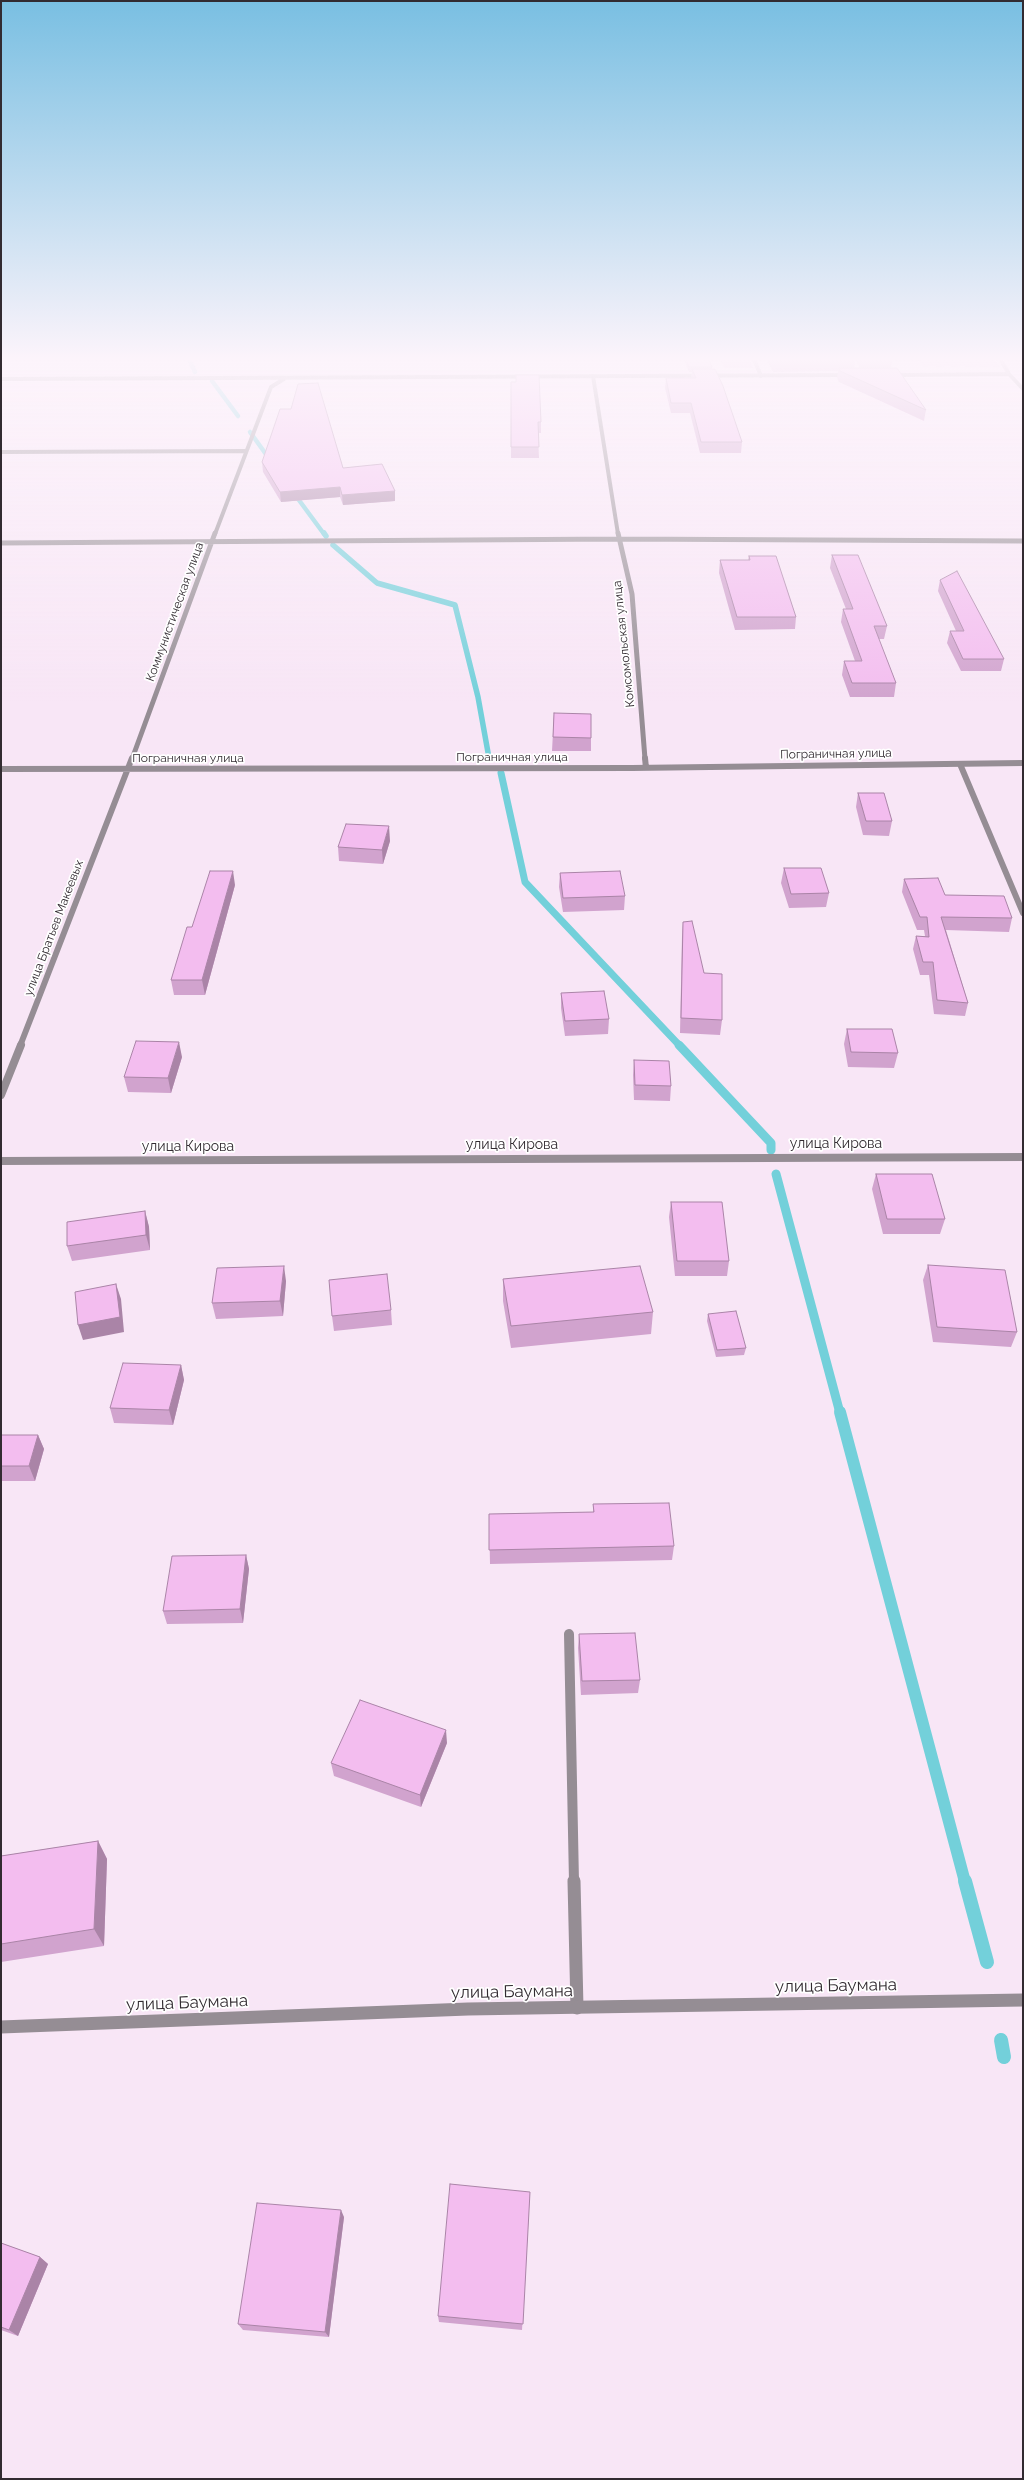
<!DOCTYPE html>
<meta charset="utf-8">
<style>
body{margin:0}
#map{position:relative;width:1024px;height:2480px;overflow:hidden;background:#f8e6f6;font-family:Raleway,sans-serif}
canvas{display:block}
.frame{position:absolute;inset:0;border:2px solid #322b31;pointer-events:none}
</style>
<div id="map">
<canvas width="1024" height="2480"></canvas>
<div class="frame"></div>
</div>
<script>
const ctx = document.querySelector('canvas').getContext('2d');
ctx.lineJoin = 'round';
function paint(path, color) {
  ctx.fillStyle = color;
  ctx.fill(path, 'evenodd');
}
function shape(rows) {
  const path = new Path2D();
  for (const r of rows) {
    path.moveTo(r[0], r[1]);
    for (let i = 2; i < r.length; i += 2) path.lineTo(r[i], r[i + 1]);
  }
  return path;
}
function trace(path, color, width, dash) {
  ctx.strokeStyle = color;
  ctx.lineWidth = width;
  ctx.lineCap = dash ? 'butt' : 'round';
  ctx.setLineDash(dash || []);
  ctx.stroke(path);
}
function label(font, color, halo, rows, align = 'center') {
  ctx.font = font + ' Raleway,sans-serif';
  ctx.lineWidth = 3.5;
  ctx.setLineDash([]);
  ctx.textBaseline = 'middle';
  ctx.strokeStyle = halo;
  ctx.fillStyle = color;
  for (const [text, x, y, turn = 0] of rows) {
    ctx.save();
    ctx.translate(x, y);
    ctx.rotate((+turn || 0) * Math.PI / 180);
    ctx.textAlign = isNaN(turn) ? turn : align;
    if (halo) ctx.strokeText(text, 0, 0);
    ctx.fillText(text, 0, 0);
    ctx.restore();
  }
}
const built = shape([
 [916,357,993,357,1000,367,922,366]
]);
const green = shape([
 [719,357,748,357,753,368,724,368]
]);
const streamFar5 = shape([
 [188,357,195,372],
 [212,381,238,416],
 [250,432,273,464],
 [293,492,324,534]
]);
const streamFar4 = shape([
 [324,533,326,536],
 [333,545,377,583,455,605,478,697,489,758]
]);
const streamFar3 = shape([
 [501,773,525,882,680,1046]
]);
const streamFar2 = shape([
 [679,1045,771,1143,771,1150],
 [776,1174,840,1413]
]);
const streamFar1 = shape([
 [840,1412,965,1882]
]);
const stream = shape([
 [965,1881,987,1962],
 [1001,2040,1004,2057]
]);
const serviceFar3 = shape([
 [753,357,761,376]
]);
const serviceFar2 = shape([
 [960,764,1023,913]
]);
const serviceFar1 = shape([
 [569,1634,574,1882]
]);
const service = shape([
 [574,1881,577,2008]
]);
const minorFar4 = shape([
 [999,357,1009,374,1023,389],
 [892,375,1009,374],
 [593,376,618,534],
 [1,379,848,375],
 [1,452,245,451],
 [215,534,271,387,284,379]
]);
const minorFar3 = shape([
 [618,533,632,594,645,759],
 [1,543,619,539,1023,541],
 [132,759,215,533]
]);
const minorFar2 = shape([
 [645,758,646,768],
 [1,769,632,768,1023,763],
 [20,1046,132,758]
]);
const minorFar1 = shape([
 [1,1095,21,1045],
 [1,1161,1023,1157]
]);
const minor = shape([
 [1,2027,468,2009,1023,2000]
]);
const wall = shape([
 [683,357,708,357,712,367,712,369,742,442,741,453,700,453,690,413,671,413,665,388,666,378,691,378,692,372,689,372],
 [765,357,893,357,891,368,926,410,924,421,839,382,837,378,838,371,773,372],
 [856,360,860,368,854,368],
 [511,382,541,422,541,433,538,433,539,458,511,458],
 [262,462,343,468,395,491,395,501,343,505,340,497,281,502,263,472],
 [832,555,887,626,884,639,879,639,896,683,894,697,850,697,842,675,844,661,855,661,841,622,843,609,846,609,830,568],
 [749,556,796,617,795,629,735,630,719,573,720,560,748,560],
 [940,580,1004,659,1001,671,961,671,947,643,950,631,956,631,938,591],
 [554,713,591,738,591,751,552,751],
 [858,793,892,821,889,836,863,835,856,807],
 [390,841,383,864,339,861,338,847],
 [784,868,829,893,826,907,789,908,781,883],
 [560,873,625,896,624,910,563,912,559,887],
 [904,879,945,895,1012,918,1009,932,946,930,968,1003,965,1016,934,1014,929,975,920,975,913,949,916,936,925,936,924,930,917,930,902,892],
 [235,885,205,995,174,995,171,980,192,927],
 [683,922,704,973,722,1020,720,1035,680,1033,682,936],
 [561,993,609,1019,608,1034,565,1036,561,1008],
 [847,1029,898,1053,894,1068,848,1067,844,1044],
 [182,1057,171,1093,128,1092,124,1077],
 [634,1060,671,1086,670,1101,634,1100,633,1075],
 [876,1174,945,1219,940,1234,883,1234,872,1189],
 [671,1202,729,1261,727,1276,675,1276,669,1217],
 [145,1211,149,1227,150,1250,72,1261,67,1246],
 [928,1265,1017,1332,1011,1347,933,1342,923,1280],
 [503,1279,653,1312,651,1334,511,1348,503,1301],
 [286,1281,283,1316,216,1319,212,1303],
 [391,1310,392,1325,334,1331,332,1316],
 [708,1314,746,1348,744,1355,716,1357,707,1321],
 [181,1365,184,1380,173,1425,114,1423,110,1408],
 [1,1435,38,1435,44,1449,35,1481,1,1481],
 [593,1504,674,1546,672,1560,490,1564,489,1514,593,1512],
 [246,1555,249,1569,243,1623,167,1624,163,1611],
 [579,1634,640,1680,638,1693,581,1695,578,1648],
 [447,1743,421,1807,334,1776,331,1763],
 [98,1841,107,1859,104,1946,1,1962,1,1856],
 [530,2192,522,2330,439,2322,438,2316],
 [344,2217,329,2337,243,2330,238,2324],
 [1,2243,40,2257,48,2264,18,2336,1,2330]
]);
const shadedWall = shape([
 [340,487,340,497,281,502,280,492],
 [395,491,395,501,343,505,342,495],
 [389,826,390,841,383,864,382,850],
 [233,871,235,885,205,995,202,980],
 [179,1042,182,1057,171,1093,168,1078],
 [145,1211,149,1227,150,1250,146,1235],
 [284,1266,286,1281,283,1316,280,1301],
 [116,1284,121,1299,124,1332,83,1340,78,1325],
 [181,1365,184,1380,173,1425,169,1410],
 [38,1435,44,1449,35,1481,29,1466],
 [246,1555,249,1569,243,1623,240,1609],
 [446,1730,447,1743,421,1807,420,1795],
 [98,1841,107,1859,104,1946,94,1929],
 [341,2210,344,2217,329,2337,325,2332],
 [40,2257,48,2264,18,2336,9,2330]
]);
const building = shape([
 [685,357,708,357,712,367,689,367,685,357],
 [839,368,897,368,926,410,840,371,839,368],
 [692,369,715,369,723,386,742,442,701,442,691,403,671,403,666,378,696,378,692,369],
 [516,375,539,375,541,422,538,422,539,447,511,447,511,382,516,382,516,375],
 [318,383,343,468,382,464,395,491,342,495,340,487,280,492,262,462,280,409,291,409,298,384,318,383],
 [832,555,858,555,887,626,874,626,896,683,852,683,844,661,862,661,843,609,853,609,832,555],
 [749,556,776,556,796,617,737,617,720,560,750,560,749,556],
 [957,571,1004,659,963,659,950,631,964,631,940,580,957,571],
 [554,713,591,714,591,738,553,737,554,713],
 [858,793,884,793,892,821,866,821,858,793],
 [346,824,389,826,382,850,338,847,346,824],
 [784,868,821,868,829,893,791,894,784,868],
 [210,871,233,871,202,980,171,980,187,927,192,927,210,871],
 [620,871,625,896,563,898,560,873,620,871],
 [938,878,945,895,1004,896,1012,918,941,917,968,1003,937,1000,933,962,923,962,916,936,929,937,927,917,920,917,904,879,938,878],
 [692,921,704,973,722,974,722,1020,681,1018,683,922,692,921],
 [604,991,609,1019,565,1021,561,993,604,991],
 [847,1029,892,1029,898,1053,851,1052,847,1029],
 [136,1041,179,1042,168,1078,124,1077,136,1041],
 [634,1060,669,1061,671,1086,635,1085,634,1060],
 [876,1174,932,1174,945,1219,887,1219,876,1174],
 [671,1202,722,1202,729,1261,677,1261,671,1202],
 [145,1211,146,1235,67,1246,67,1222,145,1211],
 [928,1265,1005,1270,1017,1332,937,1327,928,1265],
 [284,1266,280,1301,212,1303,217,1268,284,1266],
 [640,1266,653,1312,511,1326,503,1279,640,1266],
 [387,1274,391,1310,332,1316,329,1280,387,1274],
 [116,1284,120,1317,78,1325,75,1292,116,1284],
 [736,1311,746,1348,717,1350,708,1314,736,1311],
 [123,1363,181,1365,169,1410,110,1408,123,1363],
 [1,1435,38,1435,29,1466,1,1466,1,1435],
 [669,1503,674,1546,489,1550,489,1514,594,1512,593,1504,669,1503],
 [246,1555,240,1609,163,1611,172,1556,246,1555],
 [635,1633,640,1680,582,1681,579,1634,635,1633],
 [360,1700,446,1730,420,1795,331,1763,360,1700],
 [98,1841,94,1929,1,1944,1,1856,98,1841],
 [450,2184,530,2192,523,2324,438,2316,450,2184],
 [257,2203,341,2210,325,2332,238,2324,257,2203],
 [1,2243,40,2257,9,2330,1,2327,1,2243]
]);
const farStreetnames = [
 ["Коммунистическая улица",175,612,-70],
 ["Комсомольская улица",624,644,-96],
 ["Пограничная улица",836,754,-1],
 ["Пограничная улица",512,757],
 ["Пограничная улица",188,758],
 ["улица Братьев Макеевых",54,928,-69]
];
const streetNames = [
 ["улица Кирова",836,1144],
 ["улица Кирова",512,1145],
 ["улица Кирова",188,1147]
];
const nearStreetnames = [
 ["улица Баумана",836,1986,-1],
 ["улица Баумана",512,1992,-1],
 ["улица Баумана",187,2003,-2]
];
paint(built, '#f2daf0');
paint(green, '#e6bfe2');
trace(streamFar5, '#73d0da', 4.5);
trace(streamFar4, '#73d0da', 5.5);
trace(streamFar3, '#73d0da', 7);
trace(streamFar2, '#73d0da', 9);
trace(streamFar1, '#73d0da', 12);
trace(stream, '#73d0da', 14);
trace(serviceFar3, '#958d94', 4);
trace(serviceFar2, '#958d94', 6);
trace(serviceFar1, '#958d94', 10);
trace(service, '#958d94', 13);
trace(minorFar4, '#958d94', 4);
trace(minorFar3, '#958d94', 5);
trace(minorFar2, '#958d94', 6);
trace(minorFar1, '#958d94', 8);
trace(minor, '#958d94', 13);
paint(wall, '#d1a3ce');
paint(shadedWall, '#aa84a7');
paint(building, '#f3bdef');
trace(building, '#aa84a7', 1);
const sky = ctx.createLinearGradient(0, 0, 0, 704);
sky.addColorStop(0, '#79bfe2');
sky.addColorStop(0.51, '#fcf4fb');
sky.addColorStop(1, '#fcf4fb00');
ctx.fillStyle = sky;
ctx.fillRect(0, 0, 1024, 704);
label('12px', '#322b31', '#fff', farStreetnames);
label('14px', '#322b31', '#fff', streetNames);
label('17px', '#322b31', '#fff', nearStreetnames);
</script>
